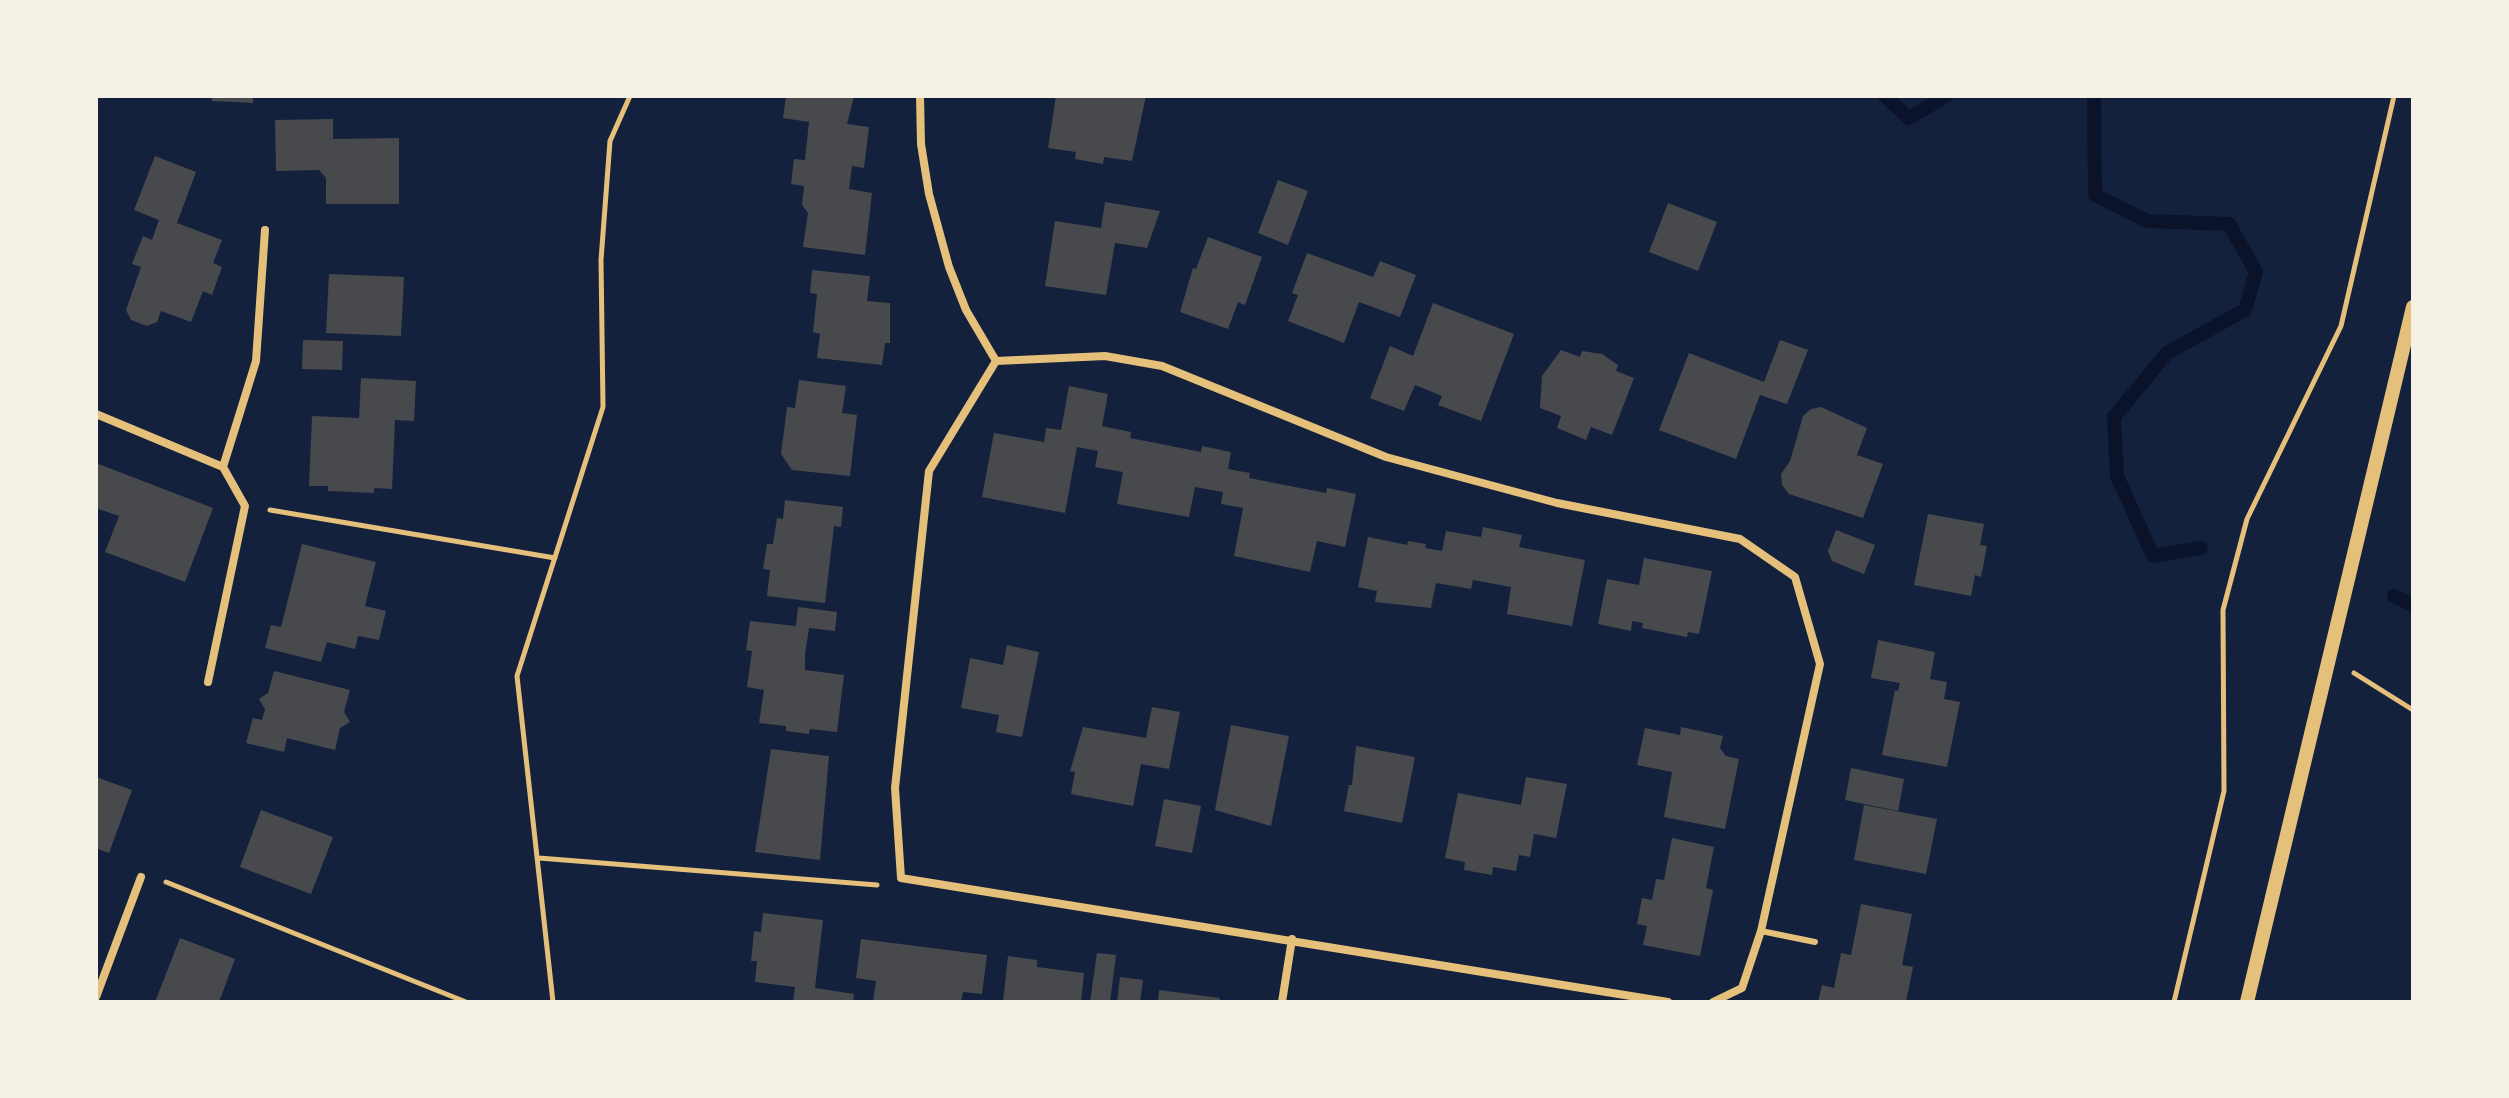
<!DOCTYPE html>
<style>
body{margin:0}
#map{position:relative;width:2509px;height:1098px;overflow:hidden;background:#14213d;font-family:Raleway,sans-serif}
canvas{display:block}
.frame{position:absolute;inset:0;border:98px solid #f6f1e7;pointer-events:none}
</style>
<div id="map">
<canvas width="2509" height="1098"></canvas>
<div class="frame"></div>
</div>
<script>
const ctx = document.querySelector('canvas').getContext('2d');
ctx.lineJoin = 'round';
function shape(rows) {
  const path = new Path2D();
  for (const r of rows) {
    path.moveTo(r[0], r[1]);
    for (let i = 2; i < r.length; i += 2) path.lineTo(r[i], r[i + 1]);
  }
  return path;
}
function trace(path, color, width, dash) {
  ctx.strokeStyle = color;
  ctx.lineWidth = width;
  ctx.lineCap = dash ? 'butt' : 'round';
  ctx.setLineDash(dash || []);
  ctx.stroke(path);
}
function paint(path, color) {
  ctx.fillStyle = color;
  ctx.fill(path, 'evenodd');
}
const stream = shape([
 [1885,96,1909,118,1946,96],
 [2094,96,2095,195,2147,221,2229,224,2256,272,2245,310,2167,353,2114,417,2117,476,2153,556,2201,548],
 [2394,596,2413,605]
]);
const building = shape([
 [212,96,253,96,253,103,212,101],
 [786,96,854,96,847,124,869,127,864,168,852,166,849,189,872,193,865,255,803,247,808,213,802,205,804,186,791,184,794,159,805,160,809,122,783,118],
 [1056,96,1146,96,1132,161,1104,157,1103,164,1075,159,1076,152,1048,148],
 [333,119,333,139,399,138,399,204,326,204,326,178,319,170,276,171,275,120],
 [155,156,196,172,177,223,222,240,213,263,222,267,212,295,203,291,191,322,161,311,157,322,147,326,131,320,126,310,141,267,132,264,143,236,152,240,159,220,134,210],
 [1278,180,1308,191,1288,245,1258,233],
 [1105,202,1160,211,1147,248,1115,243,1106,295,1045,286,1055,221,1101,228],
 [1668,203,1717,222,1698,271,1649,252],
 [1208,237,1262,257,1245,305,1238,302,1228,329,1180,312,1193,268,1196,269],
 [1307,253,1373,277,1380,261,1416,275,1400,317,1359,302,1344,343,1288,321,1298,295,1292,293],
 [812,270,870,276,867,301,890,303,890,343,885,343,882,365,817,358,820,334,813,332,817,294,810,293],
 [329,274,404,277,401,336,326,333],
 [1433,303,1514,334,1481,421,1438,405,1442,396,1415,385,1404,411,1370,398,1390,346,1413,356],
 [303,340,343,341,342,370,302,369],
 [1780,340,1808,350,1787,404,1760,395,1736,459,1659,430,1689,353,1764,382],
 [1561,350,1580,357,1582,351,1602,354,1618,365,1616,371,1634,378,1612,435,1591,427,1586,440,1557,428,1561,416,1540,408,1542,376],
 [361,378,416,381,414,421,395,420,392,489,374,488,374,493,328,491,328,486,309,486,312,416,359,418],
 [799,380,846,386,842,413,857,415,850,476,792,470,781,454,787,407,795,408],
 [1069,386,1108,394,1102,426,1131,432,1130,438,1201,452,1202,446,1231,452,1228,469,1250,473,1249,478,1326,493,1327,488,1356,494,1345,547,1317,541,1310,572,1234,556,1243,508,1221,504,1223,492,1195,487,1189,517,1117,504,1123,472,1095,467,1098,451,1077,447,1065,513,982,497,994,433,1044,442,1046,428,1061,430],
 [1821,407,1867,428,1857,455,1883,464,1863,518,1789,494,1782,485,1781,474,1790,461,1803,416,1811,409],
 [96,463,213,508,185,582,105,552,119,516,96,508],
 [785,500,843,507,841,527,834,526,825,603,767,596,770,570,763,569,767,544,773,544,777,518,783,519],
 [1928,514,1984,524,1980,545,1987,546,1981,577,1975,575,1971,596,1914,585],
 [1483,527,1522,535,1519,547,1585,560,1572,626,1507,614,1511,587,1473,580,1471,589,1436,583,1431,608,1375,602,1377,591,1358,587,1368,537,1407,545,1408,541,1426,544,1425,548,1442,551,1446,531,1481,537],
 [1836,530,1875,545,1864,574,1832,561,1828,551],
 [302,544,376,562,365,606,386,611,379,640,358,636,355,649,327,642,321,662,265,648,271,625,281,627],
 [1644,558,1712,571,1699,634,1688,632,1687,637,1642,628,1643,623,1632,621,1631,631,1598,624,1607,579,1639,585],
 [798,607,837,612,835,631,809,628,805,654,805,670,844,675,837,732,810,729,809,734,786,731,786,726,759,723,764,690,747,687,752,651,746,650,750,621,796,626],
 [1878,640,1935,652,1930,679,1947,682,1944,699,1960,702,1947,767,1882,755,1895,690,1898,691,1900,683,1871,678],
 [1007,645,1039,652,1022,737,996,732,999,715,961,708,970,658,1003,665],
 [274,671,350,690,344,712,350,722,340,728,335,750,287,738,284,752,246,743,253,718,262,720,265,709,259,699,268,693],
 [1152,707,1180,712,1169,769,1141,764,1133,806,1071,794,1075,772,1070,771,1083,727,1146,738],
 [1231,725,1289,736,1271,826,1215,810],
 [1681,727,1723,736,1720,748,1726,756,1739,759,1725,829,1664,817,1672,772,1637,765,1645,728,1680,735],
 [1356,746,1415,757,1402,823,1344,811,1349,785,1352,785],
 [771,749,829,756,820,860,755,852],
 [1851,768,1904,779,1898,811,1845,800],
 [96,777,132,790,109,853,96,848],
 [1526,777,1567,784,1556,838,1534,834,1530,857,1519,855,1516,871,1493,867,1492,875,1464,870,1465,862,1445,858,1458,793,1521,805],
 [1164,799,1201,806,1192,853,1155,846],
 [1864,805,1937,819,1926,874,1854,860],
 [261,810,333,837,311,894,240,867],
 [1672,838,1714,847,1706,888,1713,890,1700,956,1643,945,1647,926,1637,924,1642,898,1652,900,1656,879,1664,880],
 [1861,904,1912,914,1902,965,1913,967,1906,1002,1818,1002,1822,985,1834,988,1841,953,1851,955],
 [763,913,823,920,815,988,854,994,853,1002,793,1002,795,987,755,982,757,961,751,961,754,931,761,932],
 [180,938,235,959,219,1002,155,1002],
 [861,939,987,955,982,994,963,992,961,1002,873,1002,876,981,856,978],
 [1097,953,1116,955,1110,1002,1090,1002],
 [1008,956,1037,960,1037,967,1084,973,1081,1002,1003,1002],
 [1120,977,1143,980,1140,1002,1117,1002],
 [1159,990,1220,998,1219,1002,1158,1002]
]);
const path = shape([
 [270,510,555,558],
 [2354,673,2413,710],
 [539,858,877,885],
 [166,882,466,1002],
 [553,1002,517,676,603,407,601,260,610,141,630,96],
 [2174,1002,2224,791,2223,610,2247,519,2341,326,2394,96]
]);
const service = shape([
 [1761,931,1815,942]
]);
const minor = shape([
 [920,96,921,144,929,194,949,267,966,310,996,361],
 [96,414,223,467],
 [208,682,245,506,223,467,256,361,265,230],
 [96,997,141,877],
 [1282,1002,1292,939],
 [1668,1002,901,878,895,788,929,471,996,361,1105,356,1162,366,1386,457,1557,503,1740,539,1795,577,1820,664,1761,931,1742,988,1713,1002]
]);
const tertiary = shape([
 [2247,1002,2413,307]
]);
trace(stream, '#0b132b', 14);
paint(building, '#48494c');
trace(path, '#e5c07b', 5);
trace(service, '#e5c07b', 6);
trace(minor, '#e5c07b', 8);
trace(tertiary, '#e5c07b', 14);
</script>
